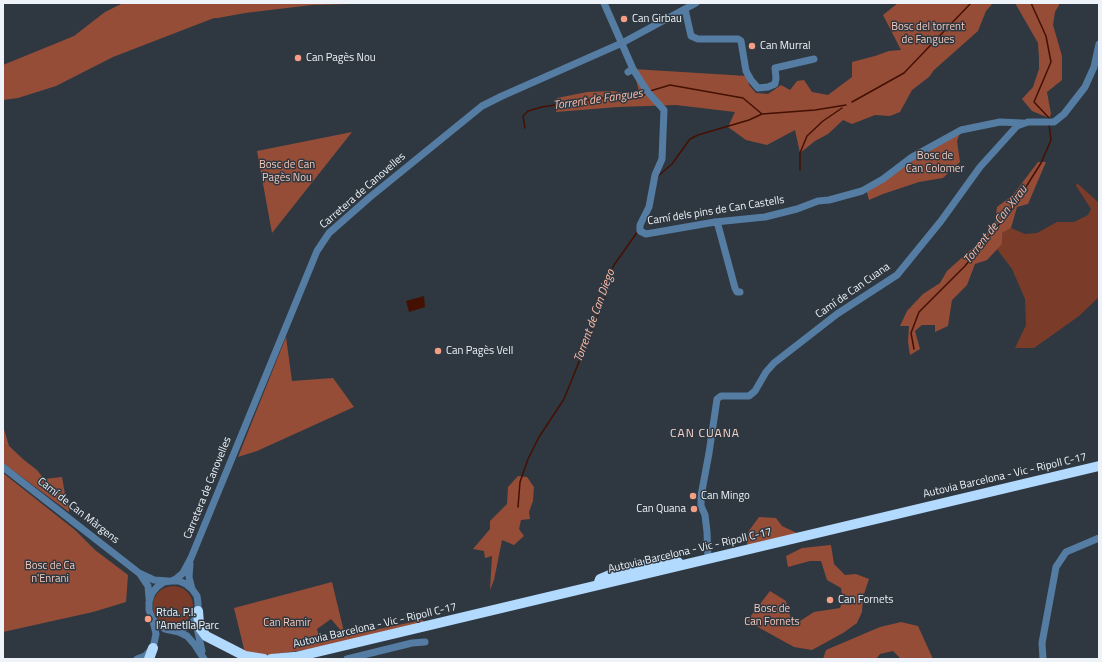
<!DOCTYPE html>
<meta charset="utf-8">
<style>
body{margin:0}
#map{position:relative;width:1102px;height:662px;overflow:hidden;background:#2f3840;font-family:"Titillium Web",sans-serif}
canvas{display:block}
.frame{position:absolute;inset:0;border:4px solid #edf3f8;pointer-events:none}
</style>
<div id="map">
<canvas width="1102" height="662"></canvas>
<div class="frame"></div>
</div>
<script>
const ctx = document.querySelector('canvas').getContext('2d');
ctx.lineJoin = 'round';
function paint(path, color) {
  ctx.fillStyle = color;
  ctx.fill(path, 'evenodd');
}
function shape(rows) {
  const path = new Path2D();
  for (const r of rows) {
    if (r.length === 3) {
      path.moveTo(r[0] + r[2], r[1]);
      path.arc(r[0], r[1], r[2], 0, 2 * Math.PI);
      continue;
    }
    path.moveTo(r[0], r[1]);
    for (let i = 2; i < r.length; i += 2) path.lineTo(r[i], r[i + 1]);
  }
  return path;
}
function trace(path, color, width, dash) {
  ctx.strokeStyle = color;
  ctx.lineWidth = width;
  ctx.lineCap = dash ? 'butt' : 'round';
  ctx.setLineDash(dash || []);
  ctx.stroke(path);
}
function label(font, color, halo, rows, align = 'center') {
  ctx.font = font + ' "Titillium Web",sans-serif';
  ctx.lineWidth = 3;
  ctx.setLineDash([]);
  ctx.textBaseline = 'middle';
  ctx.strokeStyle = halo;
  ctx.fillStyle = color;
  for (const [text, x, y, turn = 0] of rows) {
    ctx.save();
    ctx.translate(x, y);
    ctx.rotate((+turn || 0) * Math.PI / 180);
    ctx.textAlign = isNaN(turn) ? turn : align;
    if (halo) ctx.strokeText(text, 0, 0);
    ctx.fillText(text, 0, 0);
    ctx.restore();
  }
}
const green = shape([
 [1077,183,1099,203,1099,297,1079,316,1034,348,1015,348,1026,325,1025,299,1012,269,997,249,1002,244,1001,233,1011,228,1025,234,1037,233,1057,222,1074,222,1088,215,1091,209,1076,186],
 [173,606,20]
]);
const forest = shape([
 [123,3,351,3,351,4,312,5,245,13,218,18,214,18,113,57,56,86,18,98,3,100,3,65,74,36,105,12],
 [898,3,993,3,986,11,978,31,934,70,929,77,912,90,900,112,890,116,875,115,852,124,843,120,828,134,815,141,800,153,795,130,767,145,746,140,728,127,735,112,676,105,618,107,556,112,557,98,587,92,613,91,629,94,639,91,633,69,747,76,749,85,756,93,768,94,781,85,790,90,797,81,804,80,812,92,828,95,852,77,852,62,875,56,889,51,901,50,883,15],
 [1015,3,1059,3,1059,5,1055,12,1053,25,1062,56,1062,80,1047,92,1051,114,1049,118,1032,111,1022,99,1033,87,1039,69,1039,58,1038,43],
 [961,130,957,141,960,162,943,178,919,182,883,194,869,200,866,189],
 [352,132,272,233,257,151],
 [1038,162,1046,162,1028,204,1017,207,1011,228,1002,233,1002,244,987,260,975,264,967,285,952,300,948,326,935,332,935,325,922,325,915,331,920,349,910,355,908,342,909,326,900,326,907,311,923,294,940,283,947,271,976,245,995,223,997,207,1013,195],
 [286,337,292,381,333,378,354,407,257,451,238,457],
 [3,426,9,446,24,460,37,470,44,479,62,477,65,494,69,505,69,512,3,463],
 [3,473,75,530,95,550,128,575,126,602,93,612,3,632],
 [518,476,527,477,534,487,533,501,529,512,530,519,521,520,519,529,524,536,514,545,502,540,494,580,490,590,492,556,485,558,484,551,473,549,490,529,490,521,507,504,508,487],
 [759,517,776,518,782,526,799,534,747,546,748,532],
 [831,545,834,564,845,575,856,574,869,579,863,597,862,612,857,623,843,633,812,650,794,647,747,621,770,591,786,601,791,619,800,621,814,612,840,608,843,600,841,588,827,580,821,561,810,561,788,567,786,556,802,548],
 [332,582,345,636,422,620,426,623,306,650,258,656,245,653,234,608],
 [331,619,343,633,321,643,317,629],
 [901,622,918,626,933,659,901,659,893,651,880,654,876,659,823,659,826,650,880,627]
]);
const water = shape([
 [424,296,425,307,409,312,406,301]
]);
const stream = shape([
 [1031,3,1046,36,1051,62,1034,102,1049,118,1049,120],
 [650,91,670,85,743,98,762,114,815,110,846,105],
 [852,102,904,73,971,3],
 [525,128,523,116,528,111,542,107,603,98,643,96,647,93],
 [800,170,800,153,807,136,823,121,842,108],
 [658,176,672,164,690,139,698,135,749,120,762,114],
 [645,222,649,215],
 [914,349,911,333,919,312,965,266,1014,206,1041,163,1051,140,1049,124],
 [518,507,520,482,528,459,539,437,564,399,607,292,609,276,614,265,638,231]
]);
const minor = shape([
 [604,3,633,69,628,72],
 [685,9,691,36,698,39,738,39,741,41,746,71,751,80,758,88,768,87,775,84,776,78,775,68,814,59],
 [633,69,647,91,664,110,662,159,655,175,649,207,640,225,640,231,646,234,715,222,765,217,797,209,818,201,829,200,862,191,883,179,912,157,961,130,1000,122,1022,123],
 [715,222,718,225,735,288,737,292,740,292],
 [3,467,139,573,154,580,168,581],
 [708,559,707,532,705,515,701,506,701,496,709,453,717,399,721,396,749,396,755,391,766,372,774,363,837,314,897,275,941,221,980,167,1017,126,1028,122,1054,122,1064,114,1085,87,1094,67,1099,44],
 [190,564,189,577,192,589],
 [140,574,148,586,149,598],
 [171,581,176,579,183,573,191,558,317,251,329,233,370,197,482,106,502,96,622,43,696,3],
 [196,623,202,651],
 [174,630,182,629,190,625,195,619,198,611,198,603,197,596,192,589,186,584,179,581,171,581,164,582,157,587,152,593,149,602,149,610,152,618,158,625,165,629,179,632,187,636,195,645,204,659],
 [137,659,145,656,153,648,156,634,153,621],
 [347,659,412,643,425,642],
 [1043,659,1042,643,1056,567,1066,552,1099,538]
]);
const highway = shape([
 [599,582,600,579,619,571,651,563,672,561,678,562],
 [198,611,199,624,200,628,206,636,245,656,264,659],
 [149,659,153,648],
 [271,659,294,657],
 [287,659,1099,466]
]);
const markers = [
 [624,19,4,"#f49e86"],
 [752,46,4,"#f49e86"],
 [298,58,4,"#f49e86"],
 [438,351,4,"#f49e86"],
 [693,496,4,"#f49e86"],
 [694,509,4,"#f49e86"],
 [830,600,4,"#f49e86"],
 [148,619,4,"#f49e86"]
];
const poiNames = [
 ["Can Girbau",632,19],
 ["Can Murral",760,46],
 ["Can Pagès Nou",306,58],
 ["Can Pagès Vell",446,351],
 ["Can Mingo",701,496],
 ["Can Quana",686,509,"right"],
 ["Can Fornets",838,600],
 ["Rtda. P.I.",156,613],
 ["l'Ametlla Parc",156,626]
];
const parkNames = [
 ["Bosc del torrent",928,27],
 ["de Fangues",928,40],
 ["Bosc de",935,156],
 ["Can Colomer",935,169],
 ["Bosc de Can",287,165],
 ["Pagès Nou",287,178],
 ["Bosc de Ca",50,566],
 ["n'Enrani",50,579],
 ["Bosc de",772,609],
 ["Can Fornets",772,622],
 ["Can Ramir",287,623]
];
const streetNames = [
 ["Carretera de Canovelles",363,191,-41],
 ["Camí dels pins de Can Castells",716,211,-9],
 ["Camí de Can Cuana",853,291,-35],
 ["Autovia Barcelona - Vic - Ripoll C-17",1005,476,-13],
 ["Carretera de Canovelles",208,488,-68],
 ["Camí de Can Màrgens",78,511,38],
 ["Autovia Barcelona - Vic - Ripoll C-17",690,551,-13],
 ["Autovia Barcelona - Vic - Ripoll C-17",375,626,-13]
];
const waterNames = [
 ["Torrent de Fangues",598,100,-8],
 ["Torrent de Can Xirau",996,225,-52],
 ["Torrent de Can Diego",595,316,-70]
];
const neighbourhoodNames = [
 ["CAN CUANA",705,434]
];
paint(green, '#7b3b29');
paint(forest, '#964d38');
paint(water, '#441002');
trace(stream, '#441002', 1.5);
trace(minor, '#557da3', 7);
trace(highway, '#b2d9fe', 10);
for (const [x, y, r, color] of markers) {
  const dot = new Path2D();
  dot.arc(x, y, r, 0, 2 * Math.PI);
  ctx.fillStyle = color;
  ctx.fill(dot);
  trace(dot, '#2f3840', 1.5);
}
label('11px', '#edf3f8', '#2f3840', poiNames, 'left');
label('11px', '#f5c9bc', '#2f3840', parkNames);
label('11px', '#edf3f8', '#2f3840', streetNames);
label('italic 12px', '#fcbba8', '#2f3840', waterNames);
ctx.letterSpacing = '1px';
label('12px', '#f7d5cb', '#2f3840', neighbourhoodNames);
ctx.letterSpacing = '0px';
</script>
